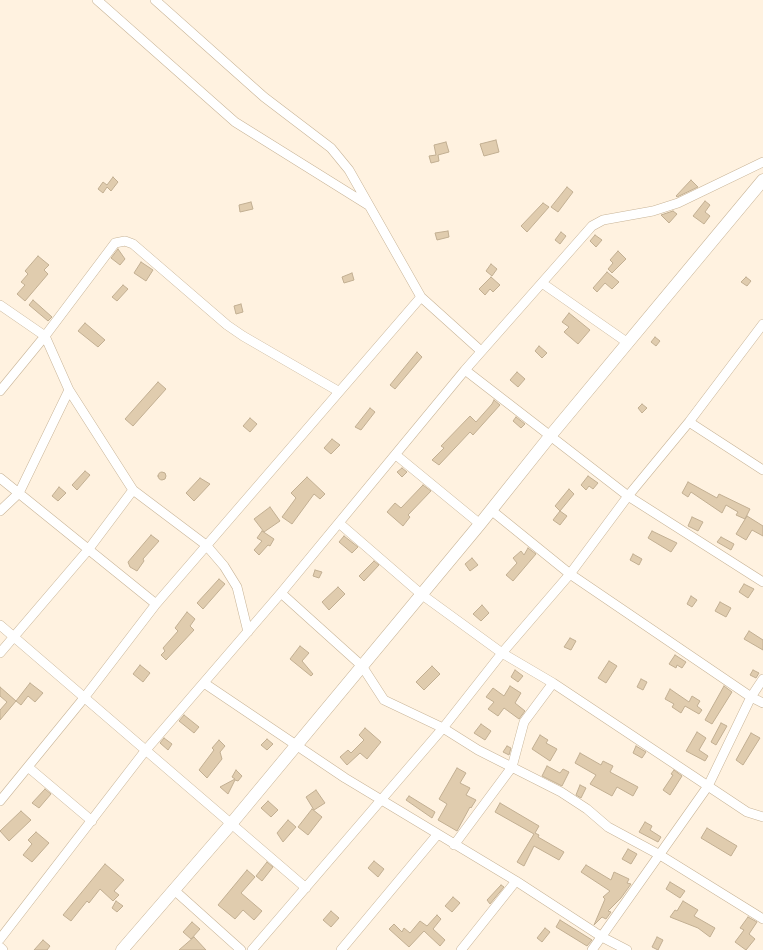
<!DOCTYPE html>
<html>
<head>
<meta charset="utf-8">
<style>
  body { margin:0 }
  canvas { display:block; background:#fff2e0 }
</style>
</head>
<body>
<canvas width="763" height="950"></canvas>
<script>
const g = document.querySelector('canvas').getContext('2d');
g.lineJoin = 'round';
function fill(path, color) { g.fillStyle = color; g.fill(path, 'evenodd'); }
const shape = rows => new Path2D(rows.map(r => 'M' + r).join(''));
function trace(path, color, width, dash) { g.strokeStyle = color; g.lineWidth = width; g.lineCap = dash ? 'butt' : 'round'; g.setLineDash(dash || []); g.stroke(path); }
const building = shape([
  [496,140,499,152,484,156,480,144,496,140],
  [446,142,449,152,438,155,439,161,431,163,429,156,436,155,434,145,446,142],
  [113,177,118,182,111,191,107,187,103,193,98,189,103,182,107,185,113,177],
  [691,180,698,187,677,197,676,196,691,180],
  [567,187,573,192,558,212,551,207,567,187],
  [705,201,710,205,705,212,710,216,704,224,693,216,705,201],
  [251,202,253,209,240,212,239,205,251,202],
  [543,203,549,207,527,232,521,226,543,203],
  [673,211,677,214,669,223,661,215,673,211],
  [448,231,449,237,437,240,435,233,448,231],
  [561,232,566,236,560,244,555,240,561,232],
  [595,235,602,240,596,247,590,241,595,235],
  [118,249,125,259,120,265,111,258,118,249],
  [618,251,626,259,612,273,608,269,613,263,610,260,618,251],
  [38,256,49,265,44,270,48,274,25,301,17,294,25,285,21,282,28,274,25,271,38,256],
  [141,262,153,270,146,281,134,273,141,262],
  [491,264,497,269,492,276,486,271,491,264],
  [607,272,619,282,612,289,605,283,597,292,593,288,607,272],
  [352,273,354,280,344,283,342,277,352,273],
  [491,277,500,285,493,292,490,289,485,295,479,289,491,277],
  [746,277,751,281,747,286,741,282,746,277],
  [123,285,128,289,117,301,112,297,123,285],
  [33,300,52,317,48,321,29,305,33,300],
  [241,304,243,312,236,314,234,306,241,304],
  [569,313,590,330,578,344,564,332,569,327,562,322,569,313],
  [85,323,105,340,98,347,78,331,85,323],
  [655,337,660,341,656,346,651,342,655,337],
  [539,346,547,353,542,358,535,351,539,346],
  [417,352,422,357,395,389,390,385,417,352],
  [517,372,525,379,518,387,510,380,517,372],
  [158,382,166,389,133,426,125,419,158,382],
  [494,400,500,405,473,435,470,432,439,465,432,460,444,448,441,446,470,416,476,422,492,404,494,400],
  [642,404,647,408,642,413,638,408,642,404],
  [370,408,375,412,361,430,355,427,370,408],
  [516,417,525,424,521,428,513,421,516,417],
  [250,418,257,424,250,432,243,426,250,418],
  [332,439,340,445,331,454,324,448,332,439],
  [402,468,407,472,402,477,397,472,402,468],
  [85,471,90,475,77,490,72,485,85,471],
  '158 476a4 4 0 1 1 8 0a4 4 0 1 1-8 0Z',
  [588,476,598,483,593,489,589,486,586,490,581,485,588,476],
  [307,477,325,494,320,499,314,494,292,524,282,517,296,498,291,493,307,477],
  [200,478,210,484,194,501,186,493,200,478],
  [688,482,717,498,719,494,750,509,745,519,736,515,738,512,726,505,722,513,691,492,688,497,682,493,688,482],
  [423,485,431,491,408,515,410,517,403,526,387,512,395,503,401,508,423,485],
  [59,487,66,493,58,501,52,496,59,487],
  [569,489,574,494,560,511,555,506,569,489],
  [270,507,280,521,264,532,254,519,270,507],
  [560,511,567,516,560,525,553,520,560,511],
  [747,516,763,526,763,536,752,530,746,540,736,534,747,516],
  [692,517,703,522,698,531,688,526,692,517],
  [262,531,274,539,270,546,268,545,259,555,254,550,262,541,257,538,262,531],
  [652,531,677,543,671,552,648,538,652,531],
  [151,535,159,541,143,559,144,561,137,571,130,567,128,562,151,535],
  [344,536,358,547,352,553,339,542,344,536],
  [721,537,734,544,731,550,717,542,721,537],
  [528,548,536,554,513,581,506,575,517,563,513,558,521,551,524,555,528,548],
  [633,554,642,559,639,565,630,560,633,554],
  [472,558,478,565,470,571,465,564,472,558],
  [374,561,379,565,364,581,359,576,374,561],
  [315,570,322,572,319,578,313,576,315,570],
  [219,579,225,584,203,609,197,603,219,579],
  [744,584,754,589,748,598,739,592,744,584],
  [338,587,345,594,329,610,322,602,338,587],
  [691,596,697,600,692,607,687,604,691,596],
  [720,602,731,608,726,617,715,611,720,602],
  [482,605,489,613,481,621,473,614,482,605],
  [187,612,195,619,190,626,194,630,166,660,161,655,165,651,163,648,178,631,175,628,187,612],
  [749,631,763,640,763,650,744,639,749,631],
  [570,638,576,641,571,650,564,647,570,638],
  [300,646,309,653,302,661,313,674,311,676,290,659,300,646],
  [675,655,686,662,682,668,677,665,676,668,669,664,675,655],
  [609,661,617,666,606,683,598,678,609,661],
  [140,665,150,673,143,682,133,674,140,665],
  [432,666,440,674,424,690,416,682,432,666],
  [515,670,523,676,518,682,511,677,515,670],
  [753,670,759,673,756,678,750,675,753,670],
  [641,679,647,682,643,690,637,687,641,679],
  [30,683,43,693,35,702,28,696,21,705,16,701,30,683],
  [510,686,521,693,515,703,525,711,519,719,504,708,498,716,488,709,494,702,486,697,493,688,504,696,510,686],
  [724,686,732,692,712,724,705,720,724,686],
  [0,687,16,701,0,720,0,710,7,702,0,696,0,687],
  [670,689,689,702,692,696,700,701,697,706,702,710,699,714,685,706,681,713,672,707,674,704,665,699,670,689],
  [184,715,199,727,194,733,179,721,184,715],
  [721,723,727,726,716,745,711,742,721,723],
  [481,724,491,731,485,740,474,733,481,724],
  [365,728,381,742,367,759,360,753,347,765,340,757,348,750,351,753,364,740,359,735,365,728],
  [697,732,706,738,699,750,708,756,705,761,686,751,697,732],
  [751,733,760,738,743,765,736,760,751,733],
  [540,735,548,740,546,743,557,749,550,761,532,749,540,735],
  [164,738,172,744,168,750,160,743,164,738],
  [267,739,273,744,267,750,261,745,267,739],
  [219,740,225,746,220,752,222,759,207,778,199,770,214,750,212,748,219,740],
  [507,746,511,748,509,755,503,752,507,746],
  [636,746,646,752,642,758,633,753,636,746],
  [580,753,601,765,603,761,613,766,610,772,638,787,633,796,617,787,612,796,590,784,596,775,575,763,580,753],
  [547,766,560,773,563,769,569,772,562,786,542,776,547,766],
  [457,768,466,773,460,783,470,788,466,795,476,800,471,808,470,807,457,831,438,820,447,804,439,799,457,768],
  [236,770,242,776,238,781,235,780,228,794,220,787,235,779,232,777,236,770],
  [674,770,682,776,670,795,663,790,673,775,671,774,674,770],
  [580,785,586,788,581,798,576,795,580,785],
  [45,789,51,794,39,808,32,803,45,789],
  [316,790,325,803,314,810,306,797,316,790],
  [409,796,435,812,432,818,406,800,409,796],
  [268,801,278,810,271,817,261,808,268,801],
  [500,803,539,826,535,833,539,835,538,837,564,852,559,860,534,846,524,866,517,862,534,834,495,812,500,803],
  [312,809,322,817,308,835,298,827,312,809],
  [21,811,31,820,9,841,0,831,21,811],
  [288,820,296,827,283,842,277,833,288,820],
  [645,822,652,826,650,830,661,837,658,842,639,832,645,822],
  [707,828,737,846,731,856,701,838,707,828],
  [36,832,49,843,32,862,23,855,32,844,28,840,36,832],
  [628,849,637,854,631,864,622,859,628,849],
  [374,861,384,869,378,877,368,868,374,861],
  [267,862,273,867,262,881,256,876,267,862],
  [105,864,124,880,114,891,119,895,113,901,100,889,89,903,87,901,71,921,63,915,105,864],
  [586,865,611,880,614,872,629,879,627,883,631,884,621,898,608,911,611,912,606,919,602,917,594,925,605,899,603,897,610,891,581,872,586,865],
  [247,870,255,877,241,893,262,911,254,920,243,910,235,919,218,905,247,870],
  [670,882,685,891,680,898,666,889,670,882],
  [501,885,504,887,490,904,487,900,501,885],
  [453,897,460,903,452,912,445,906,453,897],
  [116,901,123,906,117,912,112,908,116,901],
  [683,901,698,910,694,916,715,928,710,937,698,928,670,917,675,910,677,911,683,901],
  [331,911,339,918,331,927,323,920,331,911],
  [437,915,441,919,433,929,445,940,440,946,424,931,409,947,389,929,394,924,402,932,404,928,410,933,420,921,427,926,437,915],
  [748,917,757,922,749,934,755,939,746,950,735,942,744,930,740,928,748,917],
  [560,920,592,940,587,946,556,927,560,920],
  [192,922,200,929,191,939,183,932,192,922],
  [545,928,550,932,542,942,537,938,545,928],
  [194,937,206,950,179,950,194,937],
  [657,937,663,940,658,950,652,947,657,937],
  [43,940,50,946,47,950,34,950,43,940]
]);
const street = shape([
  [97,0,235,122,368,205],
  [155,0,264,97,331,148,349,170,421,297],
  [542,283,628,343],
  [0,305,45,336,69,390,133,490,206,545,224,566,237,587,248,632],
  [465,370,628,496,763,582],
  [0,391,45,336,115,243,125,241,133,244,227,325,243,336,338,391],
  [689,422,763,470],
  [396,455,480,524],
  [0,478,156,604],
  [491,510,570,574,751,697,763,703],
  [0,511,19,493,69,390],
  [339,523,421,594,502,653,553,683,747,812,763,817],
  [281,593,362,666,384,700,443,728,478,750,561,792,587,809,608,827,660,855,763,919],
  [0,625,306,888],
  [0,653,88,550,133,490],
  [204,683,345,778,516,881,602,937,627,950],
  [28,767,92,821],
  [0,801,84,698,156,604,421,297,481,351],
  [454,845,512,767,524,722,553,683],
  [173,889,241,950],
  [0,939,145,751,281,593,465,370,592,226,603,220,653,211,678,203,763,162],
  [0,947,3,950],
  [252,950,443,728,502,653,570,574,628,496,689,422,763,324],
  [341,950,437,835],
  [461,950,516,881],
  [592,950,708,786,751,697,763,679]
]);
const secondary = shape([
  [122,950,231,824,480,524,551,435,763,180]
]);
fill(building, '#e0ccae');
trace(building, '#c2af92', 1);
trace(street, '#c8b497', 10);
trace(secondary, '#c8b497', 13);
trace(street, '#fff', 9);
trace(secondary, '#fff', 12);
</script>
</body>
</html>
